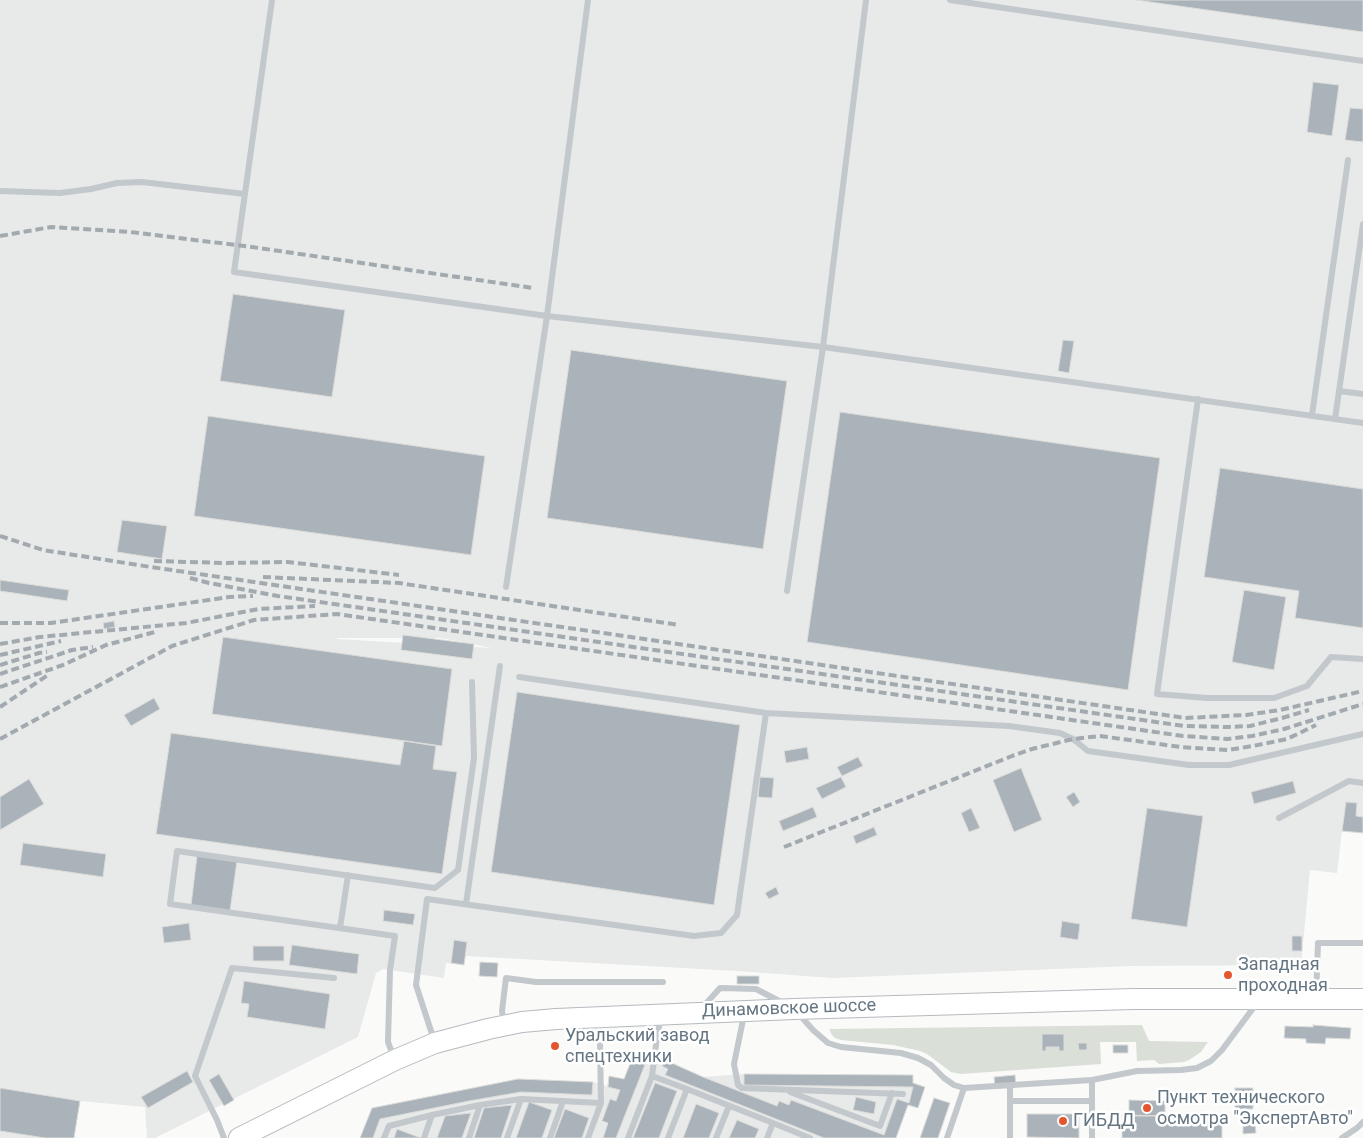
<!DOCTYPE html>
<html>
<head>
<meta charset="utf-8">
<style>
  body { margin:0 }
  canvas { display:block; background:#fafaf8 }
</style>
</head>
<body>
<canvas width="1363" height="1138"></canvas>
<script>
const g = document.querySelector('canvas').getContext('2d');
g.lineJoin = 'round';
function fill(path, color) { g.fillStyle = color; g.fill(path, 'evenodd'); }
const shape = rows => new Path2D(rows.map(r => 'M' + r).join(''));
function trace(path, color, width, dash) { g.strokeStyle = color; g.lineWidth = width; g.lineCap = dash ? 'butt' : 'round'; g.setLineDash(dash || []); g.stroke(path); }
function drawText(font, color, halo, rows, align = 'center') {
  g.font = font + ' Roboto,sans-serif'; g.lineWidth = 5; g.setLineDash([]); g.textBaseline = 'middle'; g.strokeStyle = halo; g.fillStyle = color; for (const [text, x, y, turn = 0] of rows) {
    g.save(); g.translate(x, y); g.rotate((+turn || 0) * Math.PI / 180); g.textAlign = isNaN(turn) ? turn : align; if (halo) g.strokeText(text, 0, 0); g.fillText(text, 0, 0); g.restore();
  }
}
const built = shape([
  [0,0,1363,0,1363,833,1342,831,1337,873,1310,870,1301,965,1131,966,832,978,737,971,466,956,464,965,446,963,444,978,383,969,376,973,358,1037,155,1138,147,1138,145,1107,80,1101,74,1138,0,1138],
  [337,638,441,638,492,648,337,639],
  [633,1056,665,1060,703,1077,744,1074,913,1075,913,1083,925,1087,918,1108,908,1105,896,1138,360,1138,372,1108,518,1079,593,1082,607,1086,609,1076,624,1079]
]);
const green = shape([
  [1142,1025,1149,1041,1208,1042,1201,1052,1189,1060,1184,1062,1159,1064,1154,1060,1137,1061,1136,1042,1100,1042,1101,1064,961,1074,951,1072,927,1054,920,1051,893,1045,841,1040,835,1038,832,1035,829,1029]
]);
const building = shape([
  [1136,0,1363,0,1363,32,1136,0],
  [1313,82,1339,85,1332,136,1307,132,1313,82],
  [1350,108,1363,109,1363,142,1345,140,1350,108],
  [233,294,345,310,332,397,220,381,233,294],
  [1063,340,1074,341,1069,373,1058,371,1063,340],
  [571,350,787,381,763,549,547,518,571,350],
  [840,412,1160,458,1128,690,807,642,840,412],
  [208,416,485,456,471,555,194,516,208,416],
  [1220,468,1363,489,1363,628,1295,618,1299,591,1204,577,1220,468],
  [122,520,167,526,162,559,117,552,122,520],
  [0,580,69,590,67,601,0,591,0,580],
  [1244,590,1286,597,1274,670,1232,662,1244,590],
  [114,621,115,627,104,629,103,623,114,621],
  [403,635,474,644,472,659,401,650,403,635],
  [223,637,452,669,442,746,212,714,223,637],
  [517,692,740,725,714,905,491,872,517,692],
  [154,698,160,709,131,726,124,715,154,698],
  [171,733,400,765,404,741,436,746,433,769,457,772,442,874,156,834,171,733],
  [807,747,809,759,786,763,784,751,807,747],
  [858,757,863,766,842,776,837,767,858,757],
  [1021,768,1042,820,1014,832,993,780,1021,768],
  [760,777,774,778,772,798,758,797,760,777],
  [841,777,846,787,822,799,816,788,841,777],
  [29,779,44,804,0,830,0,797,29,779],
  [1293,781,1296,793,1254,804,1251,792,1293,781],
  [1074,792,1080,802,1073,807,1066,797,1074,792],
  [1346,802,1357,803,1356,816,1363,817,1363,833,1342,831,1346,802],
  [813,807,817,817,783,831,779,821,813,807],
  [971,808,980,828,969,832,961,813,971,808],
  [1147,808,1203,816,1187,927,1131,919,1147,808],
  [874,827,877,835,856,844,853,836,874,827],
  [23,843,106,854,103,877,20,865,23,843],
  [197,856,237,861,230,911,191,905,197,856],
  [776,887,779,894,769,899,765,893,776,887],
  [384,910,415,914,413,925,383,921,384,910],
  [1062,921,1080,924,1078,940,1060,937,1062,921],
  [189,923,191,940,164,943,162,927,189,923],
  [1292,936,1302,936,1302,951,1292,951,1292,936],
  [454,940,467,942,464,965,451,963,454,940],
  [292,945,359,954,357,974,289,965,292,945],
  [253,946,284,946,284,961,253,961,253,946],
  [480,962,498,963,497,977,479,976,480,962],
  [737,976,759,976,759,984,737,984,737,976],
  [244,981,330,994,325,1029,247,1017,249,1004,241,1003,244,981],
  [1313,1025,1351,1028,1350,1039,1326,1038,1325,1044,1306,1043,1306,1039,1284,1038,1285,1026,1313,1027,1313,1025],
  [1042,1034,1064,1034,1064,1051,1059,1051,1059,1047,1046,1047,1046,1051,1042,1051,1042,1034],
  [1078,1043,1087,1043,1087,1050,1079,1050,1078,1043],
  [1113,1045,1128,1045,1128,1053,1113,1053,1113,1045],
  [633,1056,648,1057,616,1138,603,1138,608,1123,602,1121,610,1099,616,1101,620,1090,608,1087,609,1076,624,1079,633,1056],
  [665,1060,703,1077,777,1106,779,1101,789,1105,791,1100,884,1135,897,1099,909,1103,913,1087,744,1085,744,1074,913,1075,913,1083,925,1087,918,1108,908,1105,896,1138,824,1138,665,1075,668,1069,662,1066,665,1060],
  [187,1071,193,1082,148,1108,141,1097,187,1071],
  [219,1074,234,1100,224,1106,209,1080,219,1074],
  [1015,1075,1016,1087,995,1088,994,1077,1015,1075],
  [518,1079,593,1082,592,1095,521,1092,469,1101,380,1119,373,1138,360,1138,372,1108,518,1079],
  [655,1083,677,1091,659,1138,633,1138,655,1083],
  [0,1088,80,1101,74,1138,45,1138,0,1131,0,1088],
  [1235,1088,1253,1088,1253,1109,1235,1109,1235,1088],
  [856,1097,876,1102,874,1114,853,1110,856,1097],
  [934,1098,950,1103,938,1138,920,1138,934,1098],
  [1129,1100,1165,1101,1165,1116,1129,1116,1129,1100],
  [529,1102,552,1110,542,1138,516,1138,529,1102],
  [696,1104,719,1113,709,1138,683,1138,696,1104],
  [512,1105,501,1138,474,1138,484,1108,512,1105],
  [565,1109,589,1118,582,1138,554,1138,565,1109],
  [471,1113,462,1138,437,1138,445,1116,471,1113],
  [1027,1114,1079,1114,1079,1138,1027,1137,1027,1114],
  [1122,1115,1222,1117,1222,1138,1122,1138,1122,1115],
  [737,1120,759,1129,755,1138,729,1138,737,1120],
  [1255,1121,1256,1133,1243,1134,1243,1122,1255,1121],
  [397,1129,421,1138,394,1138,397,1129]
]);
const lane = shape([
  [272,0,234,272,547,316,823,347,1363,423],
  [950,0,1363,61],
  [0,191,60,193,91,189,117,183,142,182,245,194],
  [1339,391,1363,394],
  [1198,399,1157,694,1207,698,1274,698,1307,686,1331,657,1363,659],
  [1312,415,1348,160],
  [1335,419,1363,224],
  [506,587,547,316,588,0],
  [787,591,823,347,866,0],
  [519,677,766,713,1009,726,1060,733,1073,739,1088,751,1189,765,1229,765,1363,734],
  [1279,818,1349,781,1363,783],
  [466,904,500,666],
  [340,928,348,875],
  [1316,997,1318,943,1363,943],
  [702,1008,720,988,756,989,783,1003],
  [797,1012,813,1030,828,1043,841,1047,901,1053,918,1058,931,1065,944,1078,954,1085,964,1088,1092,1080,1137,1071,1181,1070,1197,1068,1211,1061,1222,1050,1257,1003],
  [744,1015,734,1064,738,1085,742,1088,903,1094],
  [504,1023,502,1011,506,978,536,982,663,982],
  [434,1040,416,985,427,899,694,936,721,933,737,915,766,713],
  [394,1058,388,1042,390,970,395,936,170,904,177,851,435,888,458,870,474,758,472,682],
  [652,1076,687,1089],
  [790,1092,880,1126,892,1093],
  [1010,1101,1092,1101],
  [773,1123,810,1138],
  [224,1138,217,1120,195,1076,232,968,334,978],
  [384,1138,389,1126,432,1115,480,1105,521,1099,601,1103],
  [424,1138,432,1115],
  [469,1138,480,1105],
  [507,1138,521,1099],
  [550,1138,563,1101],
  [588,1138,601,1103,600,1042,598,1020],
  [628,1138,652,1076,657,1037,661,1017],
  [668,1138,687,1089,773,1123,767,1138],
  [716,1138,729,1106],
  [947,1138,964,1088],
  [1010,1138,1010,1085],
  [1092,1138,1092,1080],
  [1342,1138,1357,1128,1363,1122]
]);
const primary = shape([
  [239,1138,395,1060,435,1043,488,1029,522,1022,556,1019,794,1009,1133,999,1363,999]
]);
const rail = shape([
  [0,236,51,227,130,232,252,247,533,288],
  [0,536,43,550,151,567,1185,718,1246,715,1280,710,1363,691],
  [154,561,224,563,288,562,399,575],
  [263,577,399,583,679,625],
  [190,578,209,583,278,596,1184,726,1228,727,1250,726,1282,718,1309,710],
  [0,623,51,623,229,597,253,596],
  [0,644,40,637,186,623,259,609,315,606],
  [0,655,61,641],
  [0,665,39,653,47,652],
  [0,674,72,650,93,647],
  [0,687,63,665,106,645,155,632],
  [0,707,48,675],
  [0,739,172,646,254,620,337,614,1183,736,1228,739,1252,736,1284,729,1363,704],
  [784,847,1012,756,1032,749,1073,739,1100,736,1181,747,1228,750,1253,746,1287,739,1316,725]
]);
const markers = [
  [1228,975,5,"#e4572e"],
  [555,1046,5,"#e4572e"],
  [1147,1108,5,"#e4572e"],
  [1063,1121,5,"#e4572e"]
];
const poiNames = [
  ["Западная",1238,965],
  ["проходная",1238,986],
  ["Уральский завод",565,1036],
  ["спецтехники",565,1057],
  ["Пункт технического",1157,1098],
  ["осмотра \"ЭкспертАвто\"",1157,1119],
  ["ГИБДД",1073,1121]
];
const streetNames = [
  ["Динамовское шоссе",789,1009,-2]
];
fill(built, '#e8e9e9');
fill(green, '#dadfd7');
fill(building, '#aab3b9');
trace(building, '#dcdcda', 1);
trace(primary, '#b5babe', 22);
trace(lane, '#c3c8cc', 6);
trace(primary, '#fff', 20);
trace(rail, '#a2aab0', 4, [8, 4]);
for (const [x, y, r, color] of markers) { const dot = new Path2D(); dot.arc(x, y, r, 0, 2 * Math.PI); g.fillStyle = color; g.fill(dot); trace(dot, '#fff', 2); }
drawText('18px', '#657683', '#fff', poiNames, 'left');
drawText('18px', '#657683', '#fff', streetNames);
</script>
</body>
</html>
